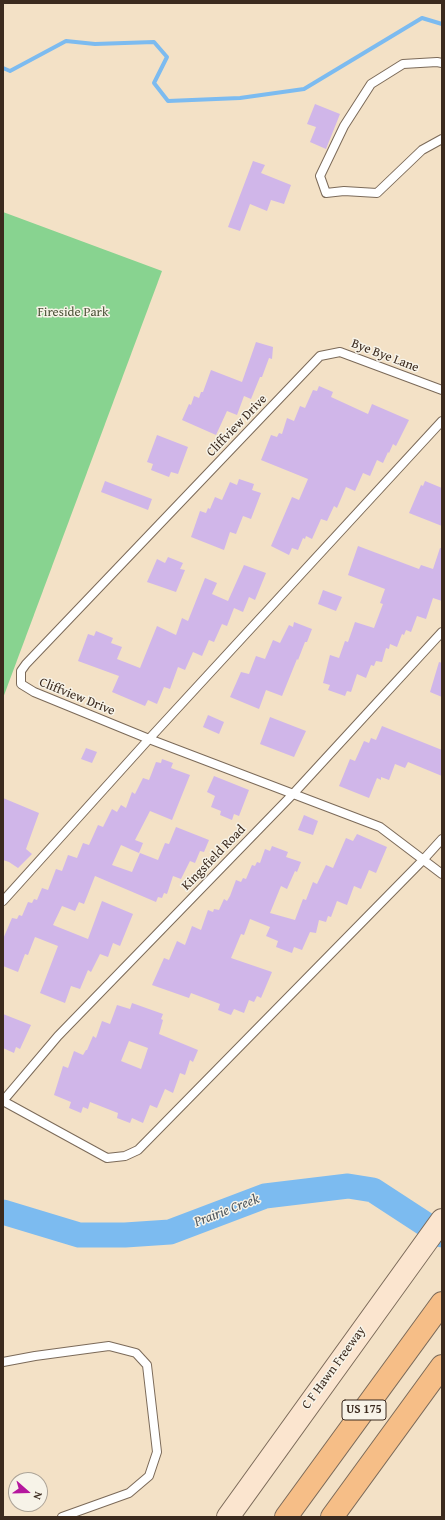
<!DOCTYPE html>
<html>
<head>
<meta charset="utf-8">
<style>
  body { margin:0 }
  #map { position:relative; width:445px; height:1520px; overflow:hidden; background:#f3e1c6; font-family:"Gentium Book Plus",serif }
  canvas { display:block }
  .frame { position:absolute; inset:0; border:4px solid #3b2a1e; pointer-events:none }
  .north { position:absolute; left:8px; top:1472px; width:40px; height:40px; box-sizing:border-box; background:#f7f3e8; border:1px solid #aca397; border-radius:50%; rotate:110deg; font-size:11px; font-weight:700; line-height:16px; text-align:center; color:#3b2a1e }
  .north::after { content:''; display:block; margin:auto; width:14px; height:18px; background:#b5179e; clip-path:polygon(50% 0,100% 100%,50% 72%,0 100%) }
</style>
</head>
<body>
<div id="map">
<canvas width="445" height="1520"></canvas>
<div class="frame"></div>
<div class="north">N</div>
</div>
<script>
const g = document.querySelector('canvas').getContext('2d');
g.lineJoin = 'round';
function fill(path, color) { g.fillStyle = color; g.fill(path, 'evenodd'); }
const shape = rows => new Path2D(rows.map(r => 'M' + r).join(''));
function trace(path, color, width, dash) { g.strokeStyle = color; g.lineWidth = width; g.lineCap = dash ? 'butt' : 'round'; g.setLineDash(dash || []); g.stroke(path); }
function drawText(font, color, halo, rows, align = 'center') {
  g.font = font + ' "Gentium Book Plus",serif'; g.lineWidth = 3; g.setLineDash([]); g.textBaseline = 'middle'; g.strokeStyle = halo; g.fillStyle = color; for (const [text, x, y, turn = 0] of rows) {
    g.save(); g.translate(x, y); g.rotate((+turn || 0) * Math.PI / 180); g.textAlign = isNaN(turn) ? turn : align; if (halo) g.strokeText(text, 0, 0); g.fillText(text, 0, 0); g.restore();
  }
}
const green = shape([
  [3,212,162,271,3,698]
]);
const stream = shape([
  [3,68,10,71,66,41,95,44,154,42,167,57,154,83,168,101,240,98,304,89,422,18,442,24]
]);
const river = shape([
  [3,1212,79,1235,125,1235,170,1232,265,1196,348,1186,373,1190,442,1235]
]);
const building = shape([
  [315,104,340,114,326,149,310,142,316,127,307,124],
  [253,161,265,165,261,173,291,185,284,204,271,200,267,211,250,204,240,231,228,227],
  [256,342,273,347,272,359,269,358,262,377,260,377,251,399,244,396,237,415,227,411,216,435,182,420,189,404,191,405,194,396,199,398,201,392,203,392,211,370,242,382],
  [319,386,333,392,331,397,368,414,372,404,409,420,396,446,393,444,389,453,388,452,383,463,377,460,370,476,363,473,355,491,346,487,337,508,334,506,327,521,321,519,312,539,306,536,305,539,303,538,298,550,292,548,289,555,271,546,292,497,299,500,308,479,261,460,271,435,277,437,279,433,282,434,287,418,294,421,300,406,305,408,313,390,317,391],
  [157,435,188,447,178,474,171,472,169,477,151,470,153,464,147,462],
  [239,479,254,484,252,490,261,493,251,519,243,516,236,534,230,532,224,550,191,537,200,511,206,513,208,508,210,509,215,497,222,500,230,482,237,485],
  [105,481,152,499,148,510,101,492],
  [425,481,442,488,442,526,409,513,421,485,423,486],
  [358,546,419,569,421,565,433,569,440,548,442,548,442,601,433,598,426,619,417,616,411,632,406,630,404,635,402,634,397,647,390,644,389,649,386,648,382,662,376,661,374,666,371,665,366,678,357,674,351,692,347,691,345,696,328,690,330,685,323,683,330,655,339,658,345,641,348,642,355,622,374,628,383,604,380,603,385,589,348,575],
  [168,557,183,563,180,569,185,570,176,592,147,582,157,559,165,563],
  [244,565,266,573,255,600,249,597,243,612,234,608,227,626,222,624,214,642,209,640,202,656,193,652,185,670,178,667,170,689,164,687,157,704,148,700,145,706,112,692,119,676,78,661,88,634,94,636,96,631,113,638,111,643,122,647,117,659,140,668,157,626,176,635,182,618,188,621,205,578,217,583,212,594,228,601],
  [323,590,342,597,336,611,318,604],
  [294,622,312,629,307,642,305,642,298,660,297,659,282,696,266,690,259,709,230,697,241,672,249,674,256,656,265,659,273,640,280,643,289,625,293,627],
  [439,662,442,663,442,697,430,692],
  [208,715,224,722,219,734,203,727],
  [270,717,306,731,294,757,260,744],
  [382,726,442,750,442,776,408,762,405,768,395,764,389,780,381,777,381,780,377,778,369,798,339,786,350,759,355,761,364,741,369,743,371,738,376,740],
  [86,748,97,752,92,763,81,759],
  [162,759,173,763,171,768,190,775,172,820,150,811,135,840,143,843,139,853,121,845,112,865,132,872,140,853,158,860,165,843,169,844,176,827,209,840,204,852,200,851,195,863,190,861,181,879,173,876,167,894,164,893,162,898,158,897,156,902,95,876,84,904,79,902,75,911,62,906,53,925,88,939,102,901,133,914,120,946,113,943,108,957,100,954,91,972,88,970,80,989,71,986,65,1003,40,993,58,946,35,937,28,955,25,954,18,972,3,966,3,939,12,918,17,919,19,915,22,916,28,902,32,903,34,899,37,900,42,888,48,890,56,869,62,871,68,855,77,858,83,843,89,845,98,825,103,827,112,809,117,812,121,805,126,808,132,792,135,794,143,778,149,780,156,762,161,763],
  [214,776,249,790,239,816,234,814,232,820,220,815,221,811,211,807,215,796,207,792],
  [3,798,39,813,26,849,32,854,18,868,9,862,3,860],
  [304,815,318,821,313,835,298,830],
  [357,834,387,847,376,873,369,870,361,889,354,886,347,905,337,901,331,917,328,916,326,922,319,920,316,933,310,932,302,950,294,947,292,953,276,947,278,941,266,936,270,927,250,919,244,935,241,934,231,958,272,972,261,998,257,996,254,1002,249,1000,244,1013,234,1009,231,1015,218,1010,220,1004,191,993,189,998,152,985,164,958,169,960,177,941,185,945,192,926,201,930,208,910,213,912,214,909,219,910,224,899,227,901,230,896,236,880,241,882,243,878,246,879,252,865,255,866,257,862,260,863,265,849,270,851,272,846,288,852,286,857,301,862,297,872,295,871,287,889,281,886,270,913,295,920,303,899,306,900,313,882,317,884,326,865,333,868,346,838,353,841],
  [132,1003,163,1014,161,1019,163,1020,159,1034,198,1050,193,1062,190,1060,185,1075,180,1073,173,1093,165,1089,157,1108,150,1105,143,1123,132,1118,130,1123,117,1118,118,1113,90,1102,88,1109,83,1107,81,1113,69,1108,71,1102,54,1095,63,1066,68,1068,74,1051,83,1055,86,1050,87,1050,93,1036,96,1038,102,1021,110,1024,117,1005,130,1009],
  [129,1041,148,1048,141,1069,121,1061],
  [3,1014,31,1025,20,1049,16,1047,14,1053,3,1048]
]);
const service = shape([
  [442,63,437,62,403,64,371,84,344,126,320,176,326,193,344,191,377,193,422,150,442,139],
  [442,390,340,352,320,356,26,664,21,671,21,684,34,692,149,739,380,827,442,874],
  [3,901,149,739,442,421],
  [3,1101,58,1036,293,794,442,632],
  [3,1101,107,1158,125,1156,138,1150,423,860,442,839],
  [3,1362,35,1356,109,1346,136,1353,147,1365,157,1452,149,1476,129,1493,62,1517]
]);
const secondary = shape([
  [228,1517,442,1220]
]);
const motorway = shape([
  [286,1517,442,1303],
  [332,1517,442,1366]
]);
const shields = [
  [364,1410,44]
];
const shieldNames = [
  ["US 175",364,1410]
];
const parkNames = [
  ["Fireside Park",73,313]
];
const streetNames = [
  ["Bye Bye Lane",385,356,21],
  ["Cliffview Drive",237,426,-46],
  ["Cliffview Drive",77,697,22],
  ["Kingsfield Road",214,858,-46],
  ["C F Hawn Freeway",334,1368,-54]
];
const waterNames = [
  ["Prairie Creek",227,1211,-21]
];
fill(green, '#88d390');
trace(stream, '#7cbbf0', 4);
trace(river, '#7cbbf0', 25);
fill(building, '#d0b6e9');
trace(service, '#7b6a59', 10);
trace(secondary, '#7b6a59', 24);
trace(motorway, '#7b6a59', 24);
trace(service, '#fff', 8);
trace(secondary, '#fbe5cf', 22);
trace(motorway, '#f6be87', 22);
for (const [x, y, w] of shields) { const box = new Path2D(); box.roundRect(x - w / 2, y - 10, w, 20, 3); g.fillStyle = '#f7f3e8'; g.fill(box); trace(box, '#3b2a1e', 1); }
drawText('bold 12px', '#3b2a1e', null, shieldNames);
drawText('13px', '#4e543a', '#f7f3e8', parkNames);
drawText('13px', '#3b2a1e', '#f7f3e8', streetNames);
drawText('italic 14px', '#4e565d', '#f7f3e8', waterNames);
</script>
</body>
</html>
